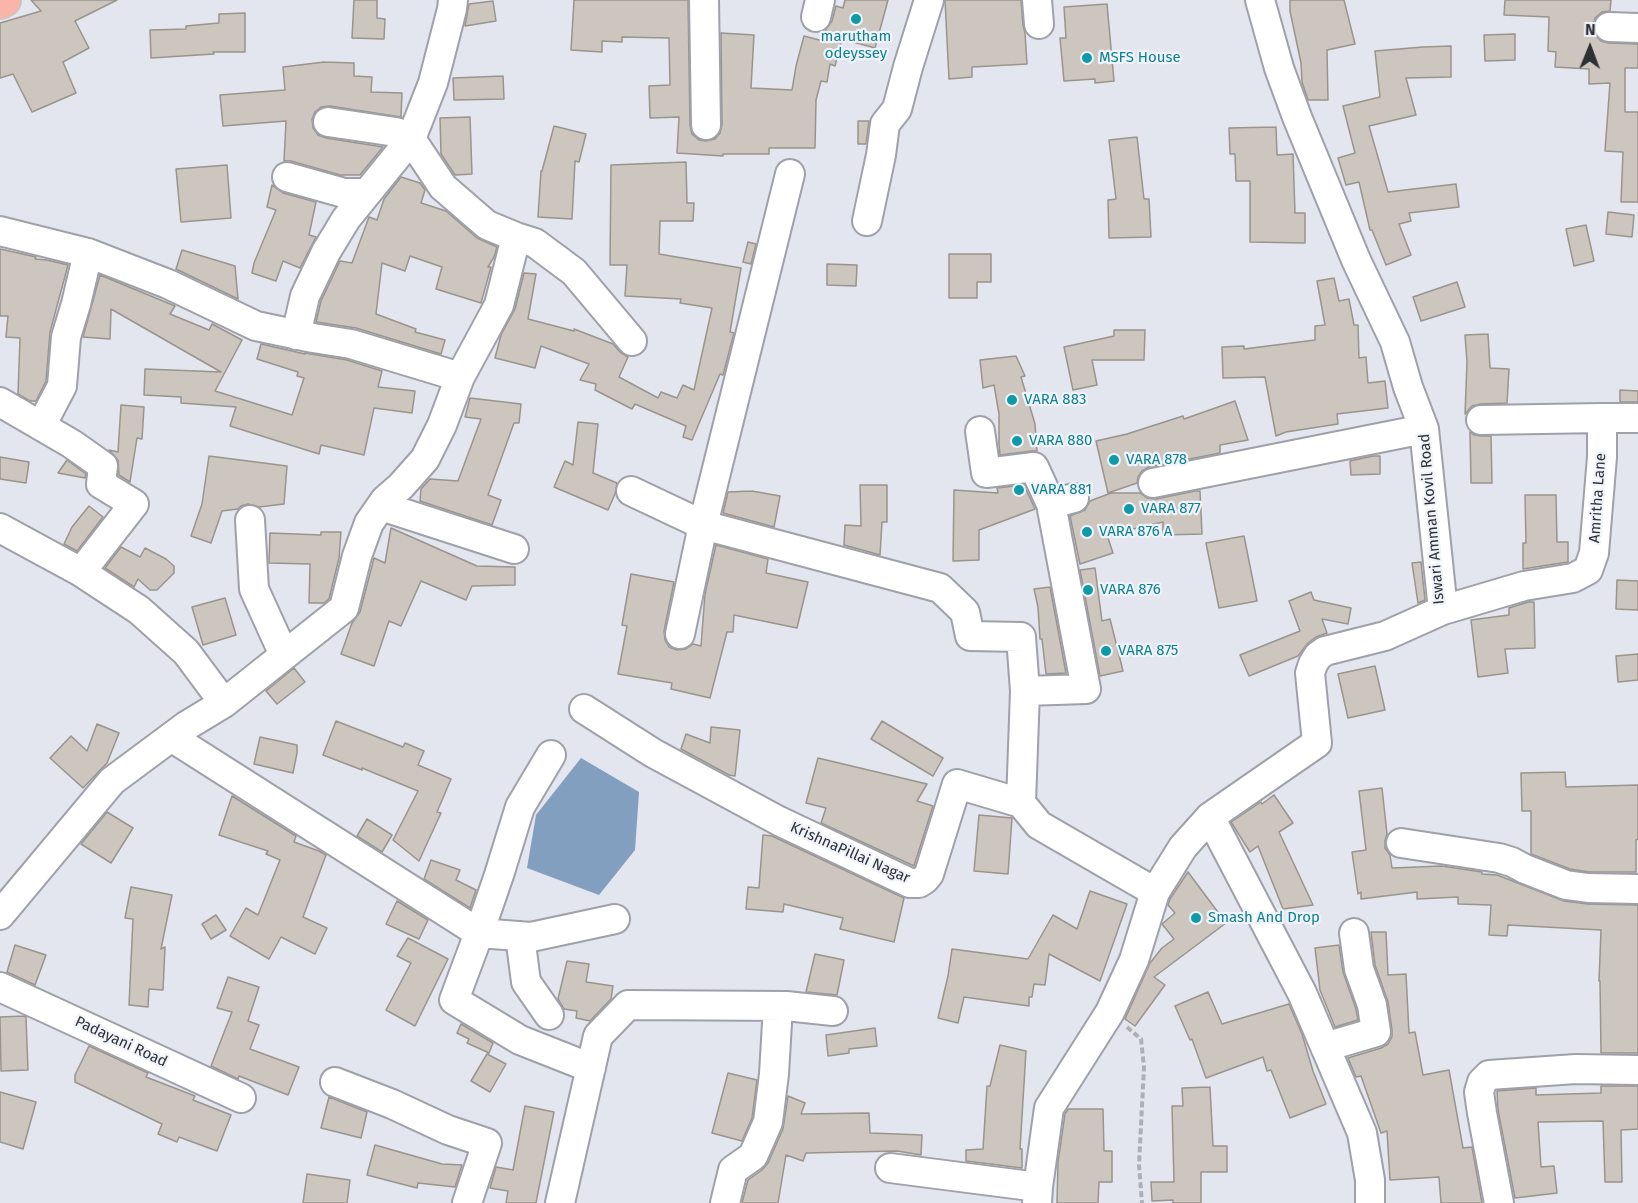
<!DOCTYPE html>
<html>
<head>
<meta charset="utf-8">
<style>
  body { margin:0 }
  #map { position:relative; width:1638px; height:1203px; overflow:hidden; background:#e3e5ef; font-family:"Fira Sans",sans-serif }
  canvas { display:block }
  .north { position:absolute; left:1560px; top:18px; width:60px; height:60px; -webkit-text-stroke:4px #f0f2fc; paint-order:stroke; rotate:1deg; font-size:16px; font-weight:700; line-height:24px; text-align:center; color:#2f3033 }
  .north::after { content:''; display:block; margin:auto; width:21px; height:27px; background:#2f3033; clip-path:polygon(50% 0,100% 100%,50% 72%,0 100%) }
</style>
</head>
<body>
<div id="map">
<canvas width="1638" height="1203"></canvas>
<div class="north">N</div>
</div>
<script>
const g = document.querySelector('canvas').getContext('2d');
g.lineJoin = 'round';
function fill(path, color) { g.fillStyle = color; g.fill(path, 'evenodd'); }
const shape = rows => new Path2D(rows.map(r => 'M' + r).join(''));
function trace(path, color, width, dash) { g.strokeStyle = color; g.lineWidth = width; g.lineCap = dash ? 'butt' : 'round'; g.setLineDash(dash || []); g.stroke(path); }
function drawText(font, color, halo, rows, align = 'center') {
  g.font = font + ' "Fira Sans",sans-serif'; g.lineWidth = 4.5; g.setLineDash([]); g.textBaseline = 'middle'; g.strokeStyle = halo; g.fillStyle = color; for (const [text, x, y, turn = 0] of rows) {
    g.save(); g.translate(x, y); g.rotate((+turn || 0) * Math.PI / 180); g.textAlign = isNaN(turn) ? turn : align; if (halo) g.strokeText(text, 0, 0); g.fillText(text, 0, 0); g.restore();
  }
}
const water = shape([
  [581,758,639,792,635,850,599,895,527,868,536,815]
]);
const building = shape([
  [31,0,117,0,75,21,89,48,63,62,76,93,32,112,13,74,0,78,0,23,41,11,31,0],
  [354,0,377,0,377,18,385,19,384,39,352,38,354,0],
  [574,0,688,0,690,125,692,134,699,140,706,141,715,139,720,133,722,125,721,33,754,35,751,88,792,90,796,66,804,36,823,41,826,29,832,21,836,6,843,8,845,0,888,0,875,48,842,39,835,66,830,64,827,82,821,81,816,100,815,148,769,148,769,154,723,154,723,156,677,153,679,117,650,118,649,86,670,85,669,38,622,37,622,42,602,41,602,52,571,50,574,0],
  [945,0,1021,0,1023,25,1025,33,1027,64,972,67,972,77,949,79,945,0],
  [1290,0,1344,0,1355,44,1327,50,1328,100,1308,100,1302,82,1301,63,1290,11,1290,0],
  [1505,0,1611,0,1610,11,1602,12,1595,18,1593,27,1595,35,1601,41,1608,43,1638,44,1638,68,1625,68,1625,112,1638,112,1638,202,1621,202,1623,152,1605,151,1610,83,1589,84,1589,69,1555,67,1556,52,1548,51,1549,17,1504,15,1505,0],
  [493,1,496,21,465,26,469,4,493,1],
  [1107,4,1114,81,1095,83,1095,79,1064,81,1060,38,1066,38,1064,7,1107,4],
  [245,13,245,52,213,52,214,54,151,58,150,30,186,29,186,26,219,23,219,14,245,13],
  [1515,34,1515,60,1485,61,1484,35,1515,34],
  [1451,46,1451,77,1406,78,1416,115,1369,126,1388,192,1456,184,1459,207,1409,213,1411,221,1399,224,1411,255,1386,265,1372,230,1370,230,1359,182,1346,185,1338,158,1355,153,1343,106,1380,97,1375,51,1423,47,1451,46],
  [324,62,354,63,354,76,372,77,371,92,402,93,401,117,330,106,321,107,315,112,312,119,313,128,318,135,326,138,383,147,360,175,340,175,291,161,284,161,286,121,223,126,220,95,285,90,283,67,324,62],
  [503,76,504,99,454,100,453,78,503,76],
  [470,117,472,174,455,175,441,154,440,118,470,117],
  [858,121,869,121,866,144,858,144,858,121],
  [554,126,586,134,579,162,575,161,572,219,538,217,541,171,542,171,554,126],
  [1276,127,1277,155,1293,154,1295,213,1305,213,1305,243,1250,242,1250,181,1236,181,1235,154,1230,154,1229,128,1276,127],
  [1137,137,1144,199,1149,199,1151,237,1109,238,1108,200,1116,199,1109,140,1137,137],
  [686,162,687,203,694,203,693,221,660,221,659,254,741,268,730,332,734,333,723,375,720,374,692,440,683,437,686,426,635,404,632,409,595,390,596,384,580,380,589,364,541,346,535,368,495,358,501,335,515,309,524,273,536,274,528,319,574,331,574,329,613,344,620,352,628,357,619,377,658,398,661,392,677,398,683,385,694,390,712,308,680,303,681,299,625,296,627,265,610,265,611,165,686,162],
  [227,165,231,218,181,222,176,169,227,165],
  [401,177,420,183,425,190,421,203,446,211,477,238,497,247,494,257,488,267,491,267,481,303,436,289,442,267,410,256,405,271,382,263,376,314,416,329,415,332,445,340,441,354,356,328,316,322,321,301,340,261,352,263,369,217,377,220,384,199,401,177],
  [272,185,283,193,316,202,309,235,316,237,300,268,283,261,276,281,252,273,254,263,276,210,267,207,272,185],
  [1608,212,1634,215,1632,237,1606,234,1608,212],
  [1586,225,1594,261,1574,266,1566,229,1586,225],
  [748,242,756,244,751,264,743,262,748,242],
  [0,249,36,257,35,259,47,260,68,265,50,332,46,381,36,401,30,401,18,394,20,338,6,337,8,316,0,316,0,249],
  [182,250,235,266,238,299,176,269,182,250],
  [949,254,991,254,991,282,977,282,977,298,949,298,949,254],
  [827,264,857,265,856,286,827,285,827,264],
  [100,275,175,306,170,314,209,330,212,324,242,340,215,391,292,415,304,378,297,376,298,372,257,359,261,344,305,354,305,353,347,360,382,371,378,387,415,391,412,413,374,408,364,455,321,445,319,454,230,426,236,407,181,403,181,397,144,395,145,369,221,372,111,309,110,339,83,337,100,275],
  [1334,278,1339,301,1349,299,1354,325,1358,325,1359,358,1366,357,1368,383,1385,381,1388,408,1337,414,1338,424,1286,432,1276,436,1265,377,1223,378,1222,347,1244,346,1244,349,1315,340,1315,326,1325,325,1317,281,1334,278],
  [1457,282,1465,307,1421,321,1413,297,1457,282],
  [1114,330,1145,330,1144,360,1092,360,1097,385,1073,390,1064,347,1114,336,1114,330],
  [1488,334,1490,368,1509,369,1507,403,1480,404,1472,406,1465,414,1467,362,1465,335,1488,334],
  [1016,356,1025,376,1021,377,1035,424,1037,451,1032,451,1000,455,999,444,999,414,994,385,983,388,980,360,1016,356],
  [1620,390,1638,391,1638,402,1620,402,1620,390],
  [470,398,521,404,519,423,514,423,488,495,501,500,492,525,420,501,421,489,430,479,458,481,481,419,465,417,470,398],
  [1235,401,1248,440,1220,445,1220,453,1149,467,1142,471,1138,477,1137,483,1108,493,1096,441,1127,434,1183,416,1184,419,1235,401],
  [121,405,144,407,142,439,137,438,130,482,119,475,118,460,109,450,118,452,121,405],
  [578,422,598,424,593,473,617,483,615,494,608,510,554,487,565,461,573,465,578,422],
  [1470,432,1474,435,1481,436,1491,436,1492,483,1471,483,1470,432],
  [209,456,287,466,284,504,259,507,248,504,241,506,238,509,222,511,211,543,191,536,202,504,209,456],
  [1373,456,1380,456,1380,474,1351,475,1350,461,1373,456],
  [0,457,29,462,26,483,0,479,0,457],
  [67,460,86,474,85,478,58,473,67,460],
  [860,485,887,485,887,522,882,522,880,555,844,545,845,525,861,526,860,485],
  [1024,485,1035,509,979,530,979,560,953,561,954,490,998,493,997,488,1024,485],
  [752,491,780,496,774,527,723,513,728,492,752,491],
  [1195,491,1200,491,1202,534,1163,535,1163,522,1107,535,1113,553,1080,564,1070,516,1085,510,1090,501,1111,493,1140,493,1147,498,1156,499,1195,491],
  [1525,495,1556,495,1557,542,1568,542,1568,562,1523,569,1523,543,1526,543,1525,495],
  [89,506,103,517,77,551,64,544,72,527,89,506],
  [391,528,477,566,515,567,515,585,472,586,466,600,421,581,401,626,389,621,374,666,341,654,352,623,360,612,374,558,385,563,391,528],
  [321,532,341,532,339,558,329,599,324,603,309,603,310,564,269,563,270,533,321,535,321,532],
  [1244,536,1257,601,1219,608,1206,543,1244,536],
  [716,545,768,559,766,573,808,582,797,628,734,615,733,632,727,632,710,698,671,689,672,683,618,674,627,626,622,625,631,574,674,582,664,631,665,640,669,647,677,650,686,649,693,644,701,646,705,594,716,545],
  [121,547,140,557,145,548,166,559,174,566,174,573,157,590,150,590,138,579,134,587,105,568,121,547],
  [1421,562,1425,600,1418,603,1412,563,1421,562],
  [1095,568,1102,621,1110,619,1123,671,1100,676,1080,570,1095,568],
  [1617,580,1638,581,1638,610,1616,609,1617,580],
  [1050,587,1066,673,1046,674,1042,639,1040,639,1038,607,1034,589,1050,587],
  [1311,592,1314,600,1351,608,1348,624,1322,619,1327,633,1316,637,1308,643,1298,656,1249,676,1240,655,1300,631,1289,601,1311,592],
  [225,598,236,635,203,645,192,607,225,598],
  [1528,602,1534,602,1535,648,1505,649,1508,673,1478,677,1471,620,1509,615,1509,608,1528,602],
  [1638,654,1638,680,1618,682,1616,656,1638,654],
  [1375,666,1385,710,1348,718,1338,674,1375,666],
  [294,668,305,682,277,704,266,691,294,668],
  [336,721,403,747,405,743,424,751,418,765,451,779,437,812,441,813,419,861,393,840,418,791,362,768,362,770,323,755,336,721],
  [882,721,943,758,933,776,871,739,882,721],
  [97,724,119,733,107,763,83,788,50,758,71,736,87,751,97,724],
  [711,727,740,730,735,776,729,775,681,749,686,734,710,743,711,727],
  [260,737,297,745,297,753,293,773,254,764,260,737],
  [818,758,927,784,917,801,933,806,914,866,821,823,826,808,806,803,818,758],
  [1565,772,1566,787,1638,785,1638,839,1636,840,1636,872,1589,872,1570,869,1531,854,1531,811,1522,811,1521,773,1565,772],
  [1382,788,1387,834,1385,841,1385,848,1390,855,1392,868,1442,866,1482,872,1482,874,1497,875,1564,901,1588,904,1638,905,1638,1053,1601,1053,1600,981,1599,981,1601,930,1508,925,1507,936,1489,935,1491,905,1458,904,1458,897,1417,899,1417,892,1361,899,1361,892,1358,894,1352,852,1366,850,1359,791,1382,788],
  [1274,795,1293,823,1279,832,1313,905,1283,909,1258,846,1250,852,1231,822,1261,802,1262,804,1274,795],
  [232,796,296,836,294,842,319,851,326,855,303,917,327,928,315,954,281,937,269,959,230,936,246,908,258,915,280,860,266,854,268,851,219,835,232,796],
  [107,812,133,828,111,863,81,844,107,812],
  [979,815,1012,818,1008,874,974,871,979,815],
  [367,819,392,835,382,852,357,836,367,819],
  [763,835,772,836,904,898,894,942,840,929,843,918,784,904,783,912,746,909,748,887,759,888,763,835],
  [431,860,460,870,456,880,476,890,470,908,424,879,431,860],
  [1188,872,1226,923,1154,977,1165,985,1135,1026,1125,1019,1150,963,1162,948,1174,939,1162,924,1175,913,1168,905,1170,899,1188,872],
  [131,887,172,895,161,949,165,947,163,990,149,989,148,1007,129,1005,133,919,125,918,131,887],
  [1090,891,1127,904,1100,981,1049,954,1045,985,1034,984,1032,997,1029,997,1029,1006,964,997,958,1023,938,1018,948,976,952,949,1028,959,1053,915,1077,929,1090,891],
  [397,901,428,920,419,939,386,924,397,901],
  [216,915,226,930,211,939,202,924,216,915],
  [1371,932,1386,932,1388,975,1406,974,1409,1033,1415,1032,1423,1075,1449,1070,1463,1148,1472,1147,1482,1203,1441,1203,1439,1177,1390,1180,1387,1131,1381,1133,1361,1076,1356,1077,1348,1058,1381,1048,1388,1044,1392,1037,1392,1030,1388,1002,1375,965,1371,932],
  [408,938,448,959,415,1026,386,1010,411,963,397,956,408,938],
  [15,945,46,955,35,985,7,972,15,945],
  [1339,945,1343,972,1356,1009,1358,1020,1335,1027,1320,990,1315,948,1339,945],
  [815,954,844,960,837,995,806,992,815,954],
  [567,961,589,964,586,982,613,986,611,999,590,1021,576,1018,577,1011,564,1009,558,999,567,961],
  [228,977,259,987,248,1021,259,1025,250,1049,299,1067,288,1095,239,1076,238,1079,211,1066,232,1012,217,1008,228,977],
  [1208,992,1222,1024,1289,1004,1302,1034,1313,1071,1326,1104,1290,1118,1271,1070,1267,1071,1263,1057,1206,1078,1192,1039,1190,1040,1175,1006,1208,992],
  [24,1016,26,1017,28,1070,1,1071,0,1017,24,1016],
  [461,1024,493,1043,489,1053,467,1043,469,1039,457,1033,461,1024],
  [875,1028,877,1046,849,1049,849,1053,828,1056,826,1035,875,1028],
  [1000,1045,1026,1051,1020,1149,1022,1149,1022,1168,966,1161,966,1150,983,1149,987,1086,990,1086,1000,1045],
  [89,1046,148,1073,146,1077,195,1096,193,1100,231,1115,217,1151,179,1137,177,1142,158,1134,162,1124,75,1082,75,1075,89,1046],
  [487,1054,506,1064,490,1092,471,1081,487,1054],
  [728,1073,757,1080,752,1118,742,1141,712,1133,728,1073],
  [1601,1086,1638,1086,1638,1129,1621,1130,1622,1182,1605,1182,1603,1121,1538,1122,1541,1167,1554,1166,1557,1193,1515,1198,1498,1110,1497,1091,1536,1088,1536,1095,1601,1093,1601,1086],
  [1210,1087,1213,1146,1227,1146,1227,1172,1201,1172,1201,1203,1173,1203,1173,1200,1152,1201,1151,1182,1174,1182,1172,1106,1183,1106,1182,1088,1210,1087],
  [0,1092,36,1102,23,1149,0,1142,0,1092],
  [788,1096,805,1103,801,1114,869,1113,870,1133,922,1135,921,1155,897,1151,806,1153,803,1161,786,1155,778,1203,742,1203,748,1180,762,1170,768,1163,783,1129,788,1096],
  [329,1097,367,1112,361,1138,321,1128,329,1097],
  [525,1106,554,1112,536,1203,506,1203,508,1191,490,1188,496,1167,513,1170,525,1106],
  [1068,1109,1103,1109,1104,1151,1112,1151,1112,1182,1099,1182,1098,1203,1057,1203,1058,1162,1065,1114,1068,1109],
  [375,1145,442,1164,462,1165,455,1187,418,1183,417,1188,367,1175,375,1145],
  [307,1174,350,1180,347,1203,303,1203,307,1174]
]);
const path = shape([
  [1127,1027,1141,1039,1144,1067,1139,1165,1142,1203]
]);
const minor = shape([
  [704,0,706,125],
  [1037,0,1039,24],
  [816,17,820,0],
  [1609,27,1638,28],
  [287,177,344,193,367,193],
  [867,221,881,155,885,124,897,109,908,67,929,0],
  [0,231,88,253,168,284,256,326,313,338,351,344,460,377],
  [516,237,535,243,574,272,632,341],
  [296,335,305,296,326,252,346,219,411,139,396,132,328,122],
  [0,402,72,444,103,466,101,484,134,504,81,572],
  [1481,420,1602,418],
  [41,426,62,386,66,337,76,304,88,253],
  [980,431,986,473,1034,467,1051,504],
  [1153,483,1424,429],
  [631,491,703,525,940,588,965,612,970,636,1021,637,1025,691,1021,803],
  [381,506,514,549],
  [250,520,254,589,284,655],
  [0,528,81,572,139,610,186,652,224,703],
  [1443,610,1524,586,1573,578,1588,570,1594,553,1602,457,1602,418,1638,418],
  [680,634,703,525,790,174],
  [1025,691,1086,689,1051,504,1074,498],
  [584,709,653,753,779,821,910,883,919,883,925,879,929,874,957,784,1021,803,1039,825,1155,892],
  [171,737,479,933,454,1000,520,1040,591,1068],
  [551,755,520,807,499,875,479,933,531,937,615,919],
  [1210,817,1302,993,1362,1133,1370,1180,1370,1203],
  [1401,843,1499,858,1512,862,1525,869,1566,885,1588,888,1638,889],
  [0,915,112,781,186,726,224,703,344,608,357,556,369,523,385,500,401,486,425,459,442,425,460,377,499,305,516,237,487,225,443,187,411,139,433,83,452,9,453,0],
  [520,936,526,982,549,1015],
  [0,987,241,1098],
  [1325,1047,1376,1032,1372,1005,1359,969,1354,933],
  [335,1082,392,1104,448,1130,487,1143,467,1203],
  [890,1168,1038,1187],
  [560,1203,598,1036,628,1005,786,1006,833,1011],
  [725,1203,733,1170,753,1156,768,1122,774,1074,778,1006],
  [1037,1203,1038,1187,1049,1108,1110,1012,1134,960,1155,892,1183,847,1210,817,1317,743,1310,673,1313,664,1318,656,1325,651,1385,636,1443,610,1424,429,1408,387,1395,342,1356,260,1297,117,1279,68,1260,0],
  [1499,1203,1482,1113,1479,1092,1482,1082,1489,1075,1576,1069,1638,1070]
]);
const major = shape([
  [0,2,4,0]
]);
const markers = [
  [856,19,6,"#0f9aa8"],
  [1087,58,6,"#0f9aa8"],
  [1012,400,6,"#0f9aa8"],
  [1017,441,6,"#0f9aa8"],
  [1114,460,6,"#0f9aa8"],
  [1019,490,6,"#0f9aa8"],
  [1129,509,6,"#0f9aa8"],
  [1087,532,6,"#0f9aa8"],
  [1088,590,6,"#0f9aa8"],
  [1106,651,6,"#0f9aa8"],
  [1196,918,6,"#0f9aa8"]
];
const cultureNames = [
  ["marutham",856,37,"center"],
  ["odeyssey",856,54,"center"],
  ["MSFS House",1099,58],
  ["VARA 883",1024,400],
  ["VARA 880",1029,441],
  ["VARA 878",1126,460],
  ["VARA 881",1031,490],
  ["VARA 877",1141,509],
  ["VARA 876 A",1099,532],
  ["VARA 876",1100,590],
  ["VARA 875",1118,651],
  ["Smash And Drop",1208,918]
];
const streetNames = [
  ["Amritha Lane",1598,498,-86],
  ["Iswari Amman Kovil Road",1432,519,-95],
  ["KrishnaPillai Nagar",850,853,24],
  ["Padayani Road",121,1042,25]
];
fill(water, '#829fbf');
fill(building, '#ccc6be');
trace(building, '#99948c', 1.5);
trace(minor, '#9fa0a9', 32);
trace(major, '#c5c5c6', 36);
trace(path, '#adafb6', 4, [6, 3]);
trace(minor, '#fff', 28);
trace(major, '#fab5a8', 33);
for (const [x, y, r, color] of markers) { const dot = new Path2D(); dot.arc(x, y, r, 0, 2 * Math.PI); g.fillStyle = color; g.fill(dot); trace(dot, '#f0f2fc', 2); }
drawText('15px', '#0d838f', '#f0f2fc', cultureNames, 'left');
drawText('15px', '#2f3033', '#f0f2fc', streetNames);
</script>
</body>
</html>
